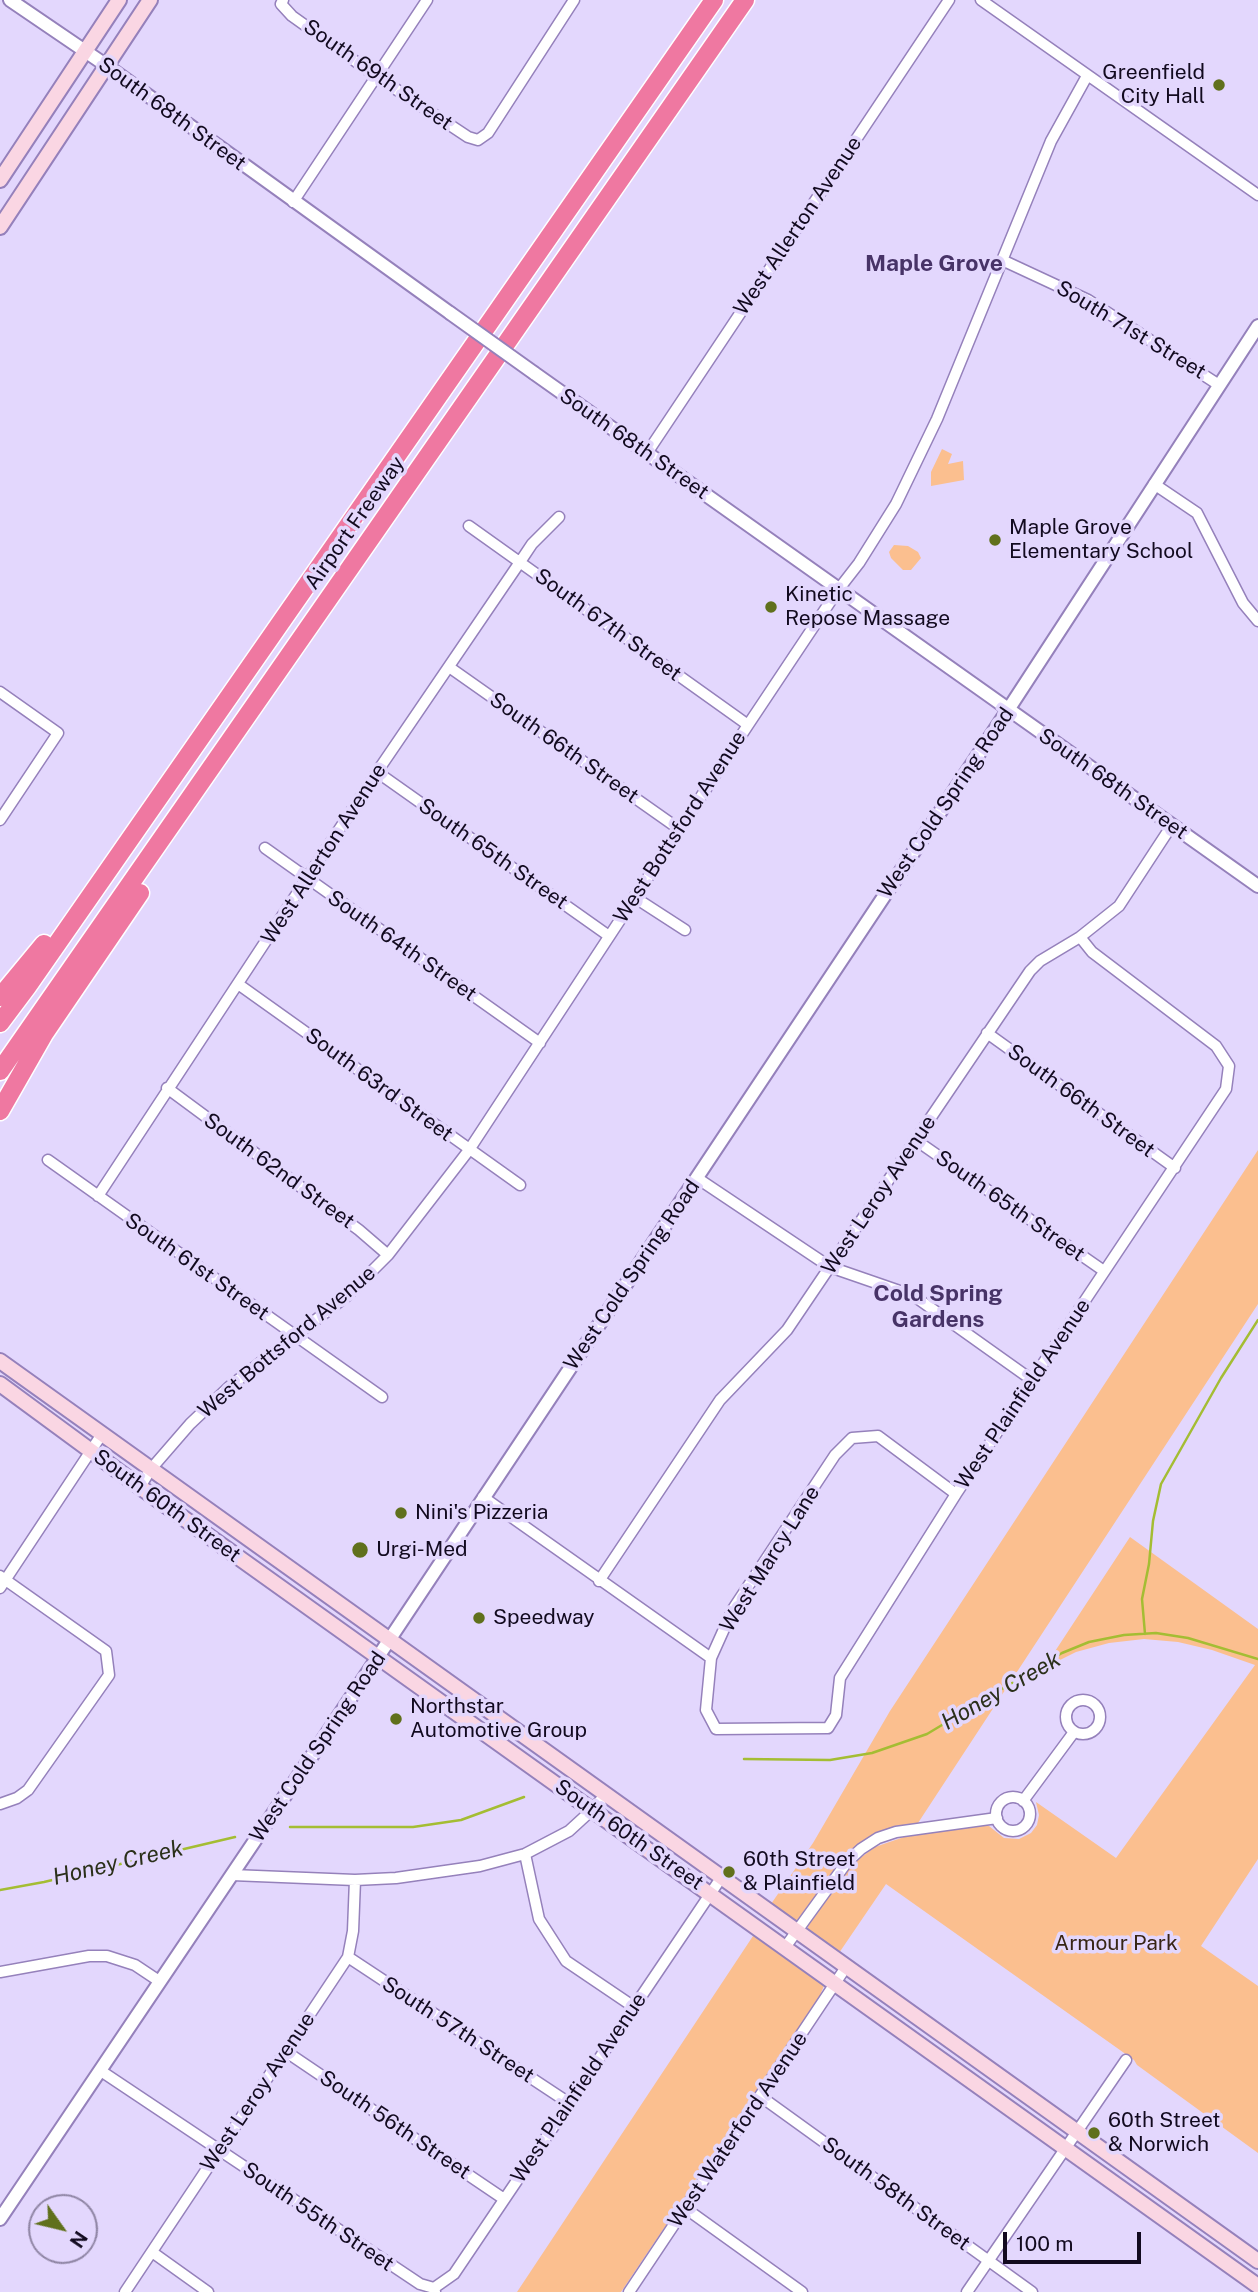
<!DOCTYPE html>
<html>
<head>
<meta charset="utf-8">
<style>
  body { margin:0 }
  #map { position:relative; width:1258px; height:2292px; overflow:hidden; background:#e3d7fd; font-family:"Public Sans",sans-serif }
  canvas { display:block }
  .north { position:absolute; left:28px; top:2194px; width:70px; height:70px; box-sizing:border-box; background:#e3d7fd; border:2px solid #8f85a4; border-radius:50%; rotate:124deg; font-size:19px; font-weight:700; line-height:28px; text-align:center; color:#120a1f }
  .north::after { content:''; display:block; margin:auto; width:24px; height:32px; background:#60701c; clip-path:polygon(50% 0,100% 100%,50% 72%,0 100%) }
  .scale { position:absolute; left:1003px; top:2232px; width:138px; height:32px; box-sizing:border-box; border:4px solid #120a1f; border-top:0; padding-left:9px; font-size:21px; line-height:24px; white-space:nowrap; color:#120a1f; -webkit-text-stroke:5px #e3d7fd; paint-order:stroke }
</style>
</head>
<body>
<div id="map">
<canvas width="1258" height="2292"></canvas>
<div class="north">N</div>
<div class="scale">100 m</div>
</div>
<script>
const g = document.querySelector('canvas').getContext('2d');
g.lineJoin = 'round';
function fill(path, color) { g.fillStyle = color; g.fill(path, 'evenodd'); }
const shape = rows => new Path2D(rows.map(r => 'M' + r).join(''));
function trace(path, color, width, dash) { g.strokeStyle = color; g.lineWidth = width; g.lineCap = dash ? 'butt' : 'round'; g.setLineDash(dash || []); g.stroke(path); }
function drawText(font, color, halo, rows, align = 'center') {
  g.font = font + ' "Public Sans",sans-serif'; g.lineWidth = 7; g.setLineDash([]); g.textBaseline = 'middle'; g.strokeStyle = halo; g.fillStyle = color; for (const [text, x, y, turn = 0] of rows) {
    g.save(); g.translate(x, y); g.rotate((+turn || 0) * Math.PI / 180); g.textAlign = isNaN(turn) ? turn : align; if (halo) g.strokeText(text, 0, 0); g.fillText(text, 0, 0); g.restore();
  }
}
const green = shape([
  [942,449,952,454,948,464,963,461,964,480,931,486,931,472],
  [894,545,908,546,918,552,921,558,911,570,903,570,891,558,889,552],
  [1258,1150,1258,1304,918,1823,883,1830,860,1843,848,1852,798,1919,793,1922,771,1904,813,1843,890,1711],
  [1130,1537,1258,1629,1258,1859,1201,1946,1258,1986,1258,2153,1137,2065,1134,2060,886,1884,839,1953,808,1931,808,1926,847,1872,856,1861,875,1847,904,1837,985,1825,989,1826,1004,1838,1019,1839,1031,1833,1037,1825,1039,1815,1036,1802,1116,1858,1255,1665,1212,1650,1178,1642,1144,1639,1109,1643,1076,1652,1044,1668],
  [755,1933,825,1983,819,1998,621,2292,517,2292]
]);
const stream = shape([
  [1145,1634,1142,1599,1149,1564,1153,1521,1161,1484,1221,1378,1258,1320],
  [744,1759,830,1760,872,1753,927,1734,1062,1653,1089,1642,1124,1635,1156,1633,1188,1638,1258,1659],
  [290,1827,413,1827,461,1820,524,1797],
  [0,1890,44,1882,235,1837]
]);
const minor = shape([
  [283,0,281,4,292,16,376,76,468,137,478,140,488,133,574,0],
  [981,0,1258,195],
  [293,202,427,0],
  [1002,260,1088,300,1219,385],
  [647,453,949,0],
  [1154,484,1197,513,1243,603,1258,621],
  [469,526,748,725],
  [449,667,679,829],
  [0,692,58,733,0,820],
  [377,772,609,936],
  [265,848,540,1043],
  [634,897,685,930],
  [238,984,520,1185],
  [987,1033,1175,1168],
  [167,1088,359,1230,388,1255],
  [917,1141,1104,1271],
  [48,1160,382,1397],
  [697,1178,830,1267,914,1296,1032,1380],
  [98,1196,377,772,520,562,532,544,559,517],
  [140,1487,151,1469,190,1424,229,1387,348,1295,388,1255,469,1150,748,725,838,590,859,563,896,504,937,419,1051,141,1087,76],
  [956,1494,878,1436,852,1438,835,1455,733,1609,711,1658,706,1710,716,1729,828,1728,836,1715,840,1678,956,1494,1226,1089,1229,1066,1216,1046,1092,952,1080,937],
  [483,1497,711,1658],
  [0,1576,106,1651,109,1675,28,1790,17,1798,0,1804],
  [599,1581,720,1400,787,1330,1030,971,1040,961,1080,937,1119,906,1172,825],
  [0,1588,102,1434],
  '1066 1717a17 17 0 1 1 34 0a17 17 0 1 1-34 0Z',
  '996 1814a17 17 0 1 1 34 0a17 17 0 1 1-34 0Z',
  [1023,1801,1074,1732],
  [525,1854,539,1919,566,1961,634,2007],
  [232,1875,355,1880,396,1878,480,1866,525,1854,569,1831,593,1809,605,1795],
  [786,1946,847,1862,861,1849,878,1838,896,1832,997,1818],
  [348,1957,569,2103],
  [0,1972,89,1956,107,1956,135,1965,159,1981],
  [285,2051,504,2199],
  [101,2071,420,2284,434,2288],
  [760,2096,1032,2292],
  [685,2208,802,2292],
  [152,2252,208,2292],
  [125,2292,348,1957,353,1931,355,1880],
  [435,2292,434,2288,454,2274,721,1878],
  [629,2292,846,1967],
  [967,2292,1126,2060]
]);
const tertiary = shape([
  [10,0,107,66,450,313],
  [534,373,1258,886],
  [0,2219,328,1732,1008,710,1258,326]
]);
const secondary = shape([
  [0,180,119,0],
  [0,227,150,0],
  [0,1361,1258,2261],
  [0,1384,140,1487,1258,2286]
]);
const motorway = shape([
  [0,997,44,944],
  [0,1023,27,987,714,0],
  [0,1071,745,0],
  [0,1111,44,1034,140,893]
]);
const tertiaryBridge = shape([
  [450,313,534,373]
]);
const markers = [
  [1219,85,7,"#60701c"],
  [995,540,7,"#60701c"],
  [771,607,7,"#60701c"],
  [401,1513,7,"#60701c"],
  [360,1550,9,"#60701c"],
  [479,1618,7,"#60701c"],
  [396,1719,7,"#60701c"],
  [729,1872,7,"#60701c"],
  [1094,2133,7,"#60701c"]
];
const poiNames = [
  ["Greenfield",1205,73,"right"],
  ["City Hall",1205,97,"right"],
  ["Maple Grove",1009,528],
  ["Elementary School",1009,552],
  ["Kinetic",785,595],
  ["Repose Massage",785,619],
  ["Nini's Pizzeria",415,1513],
  ["Urgi-Med",376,1550],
  ["Speedway",493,1618],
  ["Northstar",410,1707],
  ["Automotive Group",410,1731],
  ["60th Street",743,1860],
  ["& Plainfield",743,1884],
  ["60th Street",1108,2121],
  ["& Norwich",1108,2145]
];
const streetNames = [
  ["South 69th Street",378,75,35],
  ["South 68th Street",172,114,36],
  ["West Allerton Avenue",798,226,-56],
  ["South 71st Street",1131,330,31],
  ["South 68th Street",634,444,35],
  ["Airport Freeway",355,523,-55],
  ["South 67th Street",608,625,36],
  ["South 66th Street",564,748,35],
  ["South 68th Street",1113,784,35],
  ["West Cold Spring Road",946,803,-56],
  ["West Bottsford Avenue",680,827,-57],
  ["West Allerton Avenue",324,854,-57],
  ["South 65th Street",493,854,35],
  ["South 64th Street",402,946,35],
  ["South 63rd Street",379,1085,36],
  ["South 66th Street",1081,1101,36],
  ["South 62nd Street",279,1171,36],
  ["West Leroy Avenue",879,1195,-56],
  ["South 65th Street",1010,1206,35],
  ["South 61st Street",197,1267,35],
  ["West Cold Spring Road",632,1275,-56],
  ["West Bottsford Avenue",287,1342,-40],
  ["West Plainfield Avenue",1023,1394,-56],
  ["South 60th Street",167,1506,36],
  ["West Marcy Lane",770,1559,-58],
  ["West Cold Spring Road",318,1747,-56],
  ["South 60th Street",629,1835,35],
  ["South 57th Street",458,2030,33],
  ["West Plainfield Avenue",579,2088,-56],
  ["West Leroy Avenue",258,2092,-56],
  ["South 56th Street",395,2125,34],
  ["West Waterford Avenue",738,2130,-56],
  ["South 58th Street",896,2194,36],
  ["South 55th Street",318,2217,34]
];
const parkNames = [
  ["Armour Park",1116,1944]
];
const neighbourhoodNames = [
  ["Maple Grove",934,264],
  ["Cold Spring",938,1294],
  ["Gardens",938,1320]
];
const waterNames = [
  ["Honey Creek",1001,1691,-30],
  ["Honey Creek",118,1863,-13]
];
fill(green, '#fbbf8f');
trace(stream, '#a4bd33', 2.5);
trace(minor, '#9581bb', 13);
trace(tertiary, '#9581bb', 16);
trace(secondary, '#9581bb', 18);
trace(motorway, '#fff', 21);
trace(minor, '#fff', 10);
trace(tertiary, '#fff', 12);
trace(secondary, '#fad6e3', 14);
trace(motorway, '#ef78a1', 18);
trace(tertiaryBridge, '#9581bb', 16, []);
trace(tertiaryBridge, '#fff', 12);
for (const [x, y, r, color] of markers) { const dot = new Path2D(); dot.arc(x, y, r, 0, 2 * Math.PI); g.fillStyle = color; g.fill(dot); trace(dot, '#e3d7fd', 2.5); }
drawText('21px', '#120a1f', '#e3d7fd', poiNames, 'left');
drawText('21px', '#120a1f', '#e3d7fd', streetNames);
drawText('21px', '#372515', '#e3d7fd', parkNames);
drawText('bold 23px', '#473367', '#e3d7fd', neighbourhoodNames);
drawText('italic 23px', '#2b301a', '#e3d7fd', waterNames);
</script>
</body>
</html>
